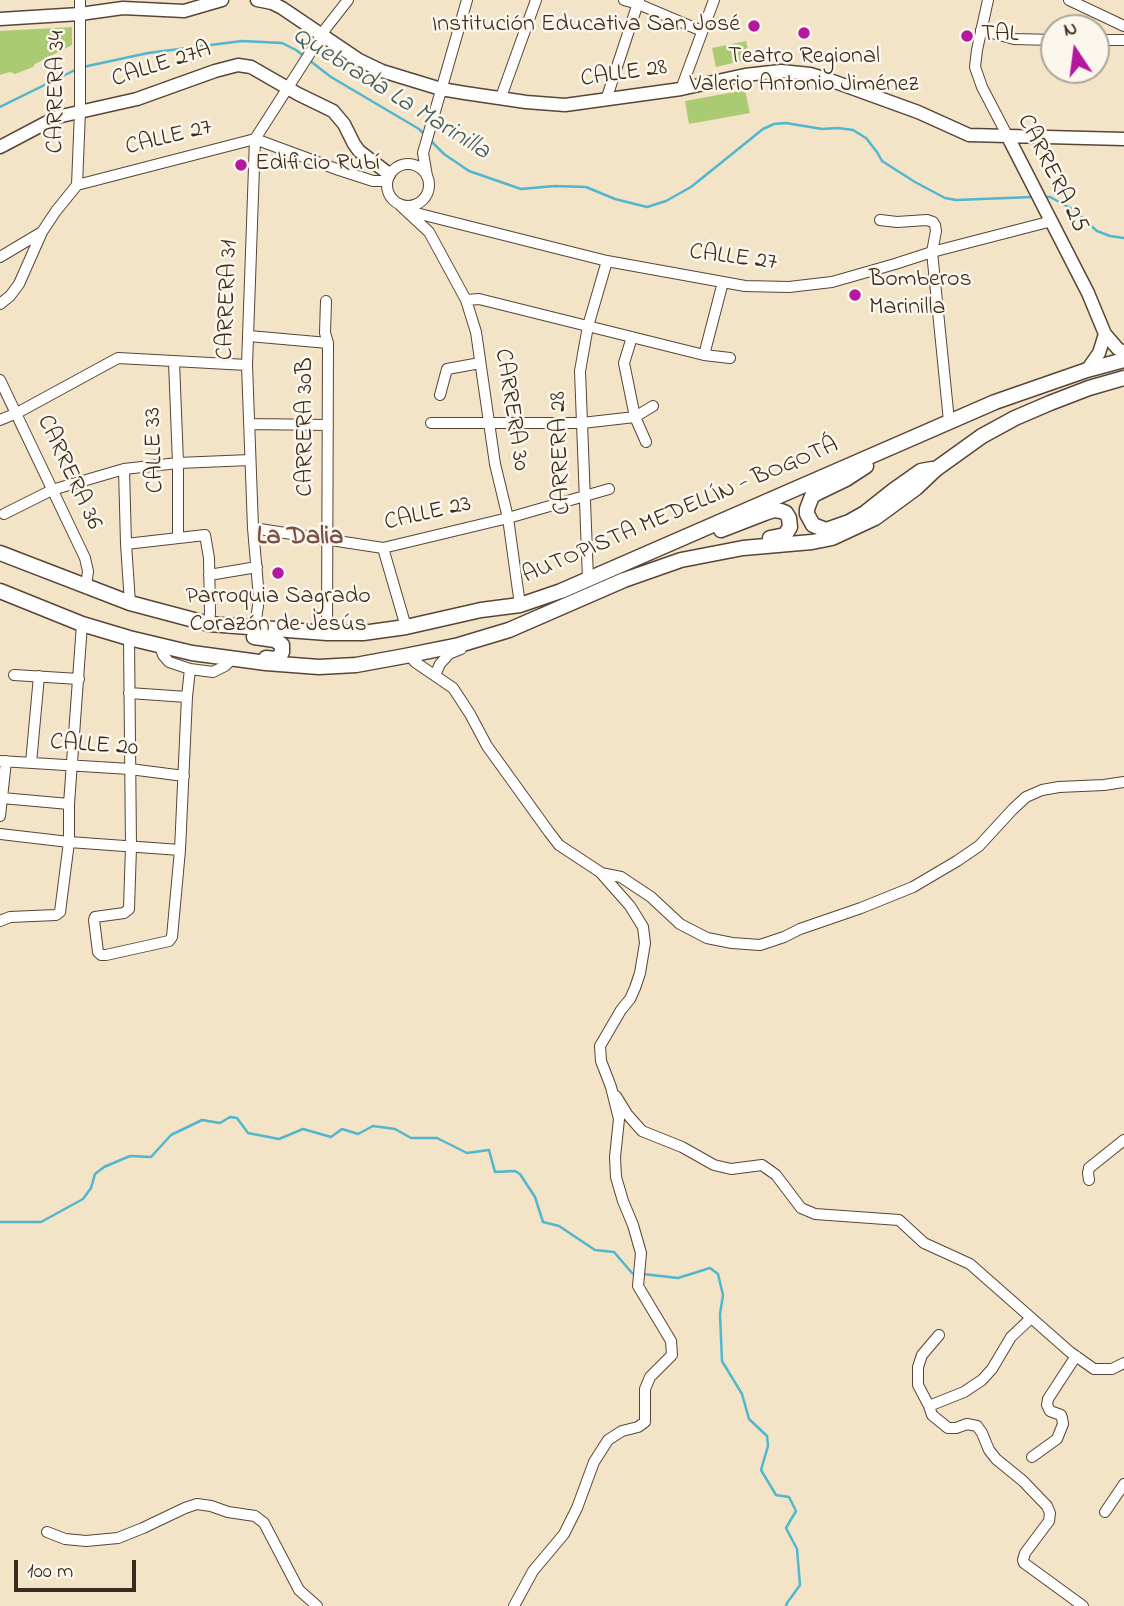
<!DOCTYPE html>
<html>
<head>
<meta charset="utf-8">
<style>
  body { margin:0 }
  #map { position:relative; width:1124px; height:1606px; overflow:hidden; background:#f3e3c7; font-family:"Indie Flower",sans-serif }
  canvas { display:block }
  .north { position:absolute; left:1040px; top:14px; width:70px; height:70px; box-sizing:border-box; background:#fbf7ec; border:2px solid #aea59a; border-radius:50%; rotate:347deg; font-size:19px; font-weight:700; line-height:28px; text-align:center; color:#3b2a1e }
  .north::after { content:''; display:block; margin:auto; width:24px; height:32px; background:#b5179e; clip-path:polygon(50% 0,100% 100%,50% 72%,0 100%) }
  .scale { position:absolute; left:14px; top:1560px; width:122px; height:32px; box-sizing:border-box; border:4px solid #3b2a1e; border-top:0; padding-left:9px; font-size:21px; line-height:24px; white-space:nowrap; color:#3b2a1e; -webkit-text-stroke:5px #fbf7ec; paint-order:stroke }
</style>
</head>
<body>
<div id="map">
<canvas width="1124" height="1606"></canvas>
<div class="north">N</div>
<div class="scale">100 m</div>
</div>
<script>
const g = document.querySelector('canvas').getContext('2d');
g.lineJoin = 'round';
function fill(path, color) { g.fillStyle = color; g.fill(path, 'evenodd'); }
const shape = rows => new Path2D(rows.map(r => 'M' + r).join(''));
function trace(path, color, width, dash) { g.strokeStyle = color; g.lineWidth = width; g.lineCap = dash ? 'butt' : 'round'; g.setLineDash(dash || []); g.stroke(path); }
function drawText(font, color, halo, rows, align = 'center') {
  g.font = font + ' "Indie Flower",sans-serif'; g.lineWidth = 5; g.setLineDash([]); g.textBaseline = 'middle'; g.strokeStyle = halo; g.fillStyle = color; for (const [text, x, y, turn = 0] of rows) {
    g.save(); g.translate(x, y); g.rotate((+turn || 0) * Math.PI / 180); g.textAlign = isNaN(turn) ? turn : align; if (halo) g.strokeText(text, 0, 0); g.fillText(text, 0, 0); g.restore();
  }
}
const green = shape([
  [72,27,72,45,35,64,33,67,15,74,10,72,0,75,0,31],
  [746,41,750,59,716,67,712,48],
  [745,90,750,113,689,124,685,101]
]);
const stream = shape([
  [83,67,148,53,242,41,282,43,296,50,331,77,419,129,425,135],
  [0,107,77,69],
  [430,140,444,154,469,171,521,189,555,186,586,187,615,199,647,207,666,201,691,187,763,129,774,124,786,123,822,129,838,128,853,130,866,138,877,152,882,161,915,182,945,198,956,200,1032,197],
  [1043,197,1050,197,1076,211,1084,220,1097,231,1110,236,1124,238],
  [0,1222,41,1222,83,1199,91,1188,95,1174,104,1167,130,1156,151,1157,171,1135,202,1120,220,1123,230,1117,237,1118,248,1133,279,1139,303,1129,331,1137,342,1129,358,1134,373,1126,395,1129,411,1138,437,1138,467,1153,489,1150,495,1172,515,1171,520,1174,535,1197,543,1222,559,1226,595,1250,614,1252,632,1273,636,1274],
  [643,1274,678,1278,710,1268,718,1274,723,1295,720,1314,722,1361,742,1394,749,1419,767,1436,768,1446,761,1470,776,1495,789,1497,796,1511,786,1528,797,1549,800,1585,787,1603,786,1606]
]);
const minor = shape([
  [624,0,638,4,702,31],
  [988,0,977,50,975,67,982,87,1008,137],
  [1069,0,1124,26],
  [981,30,1014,39,1054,40],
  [1096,40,1124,40],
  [681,89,714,0],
  [501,97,536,0],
  [606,100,639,0],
  '387 185a21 21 0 1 1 42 0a21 21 0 1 1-42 0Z',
  [427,176,423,153,467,0],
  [77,185,80,111,80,0],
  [401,206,429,232,466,300,476,332,495,464,508,518,520,605],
  [408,211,607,261,745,286,789,287,832,282,895,264,932,252,1052,221],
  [880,220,897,222,927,220,933,222,935,225,936,231,932,252,949,421],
  [0,257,42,232,56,211,77,185,255,139,339,170,373,181,387,181],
  [466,300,479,299,704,355,730,358],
  [326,301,325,333,328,343],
  [0,304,10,296,19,284,42,232],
  [249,336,328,343,327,633],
  [632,337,624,363,635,417,646,442],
  [704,355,723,282],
  [174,362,178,463,178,538],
  [0,380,85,558,88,571,86,587],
  [440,395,447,369,480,363],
  [0,420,17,413,118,358,247,365],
  [431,423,582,423,635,417,653,406],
  [249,424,328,425],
  [124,469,126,544,130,603],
  [4,514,52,490,124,469,178,463,250,460],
  [253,528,383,548,508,518,609,489],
  [126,544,205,535,209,558,210,612,209,624],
  [383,548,406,627],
  [209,575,257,567],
  [588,579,580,371,588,326,607,261],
  [255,628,259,598,253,528,247,365,255,139,326,28,348,0],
  [129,638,131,847,129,909,124,913,95,917,94,920,98,952,101,955,106,955,169,941,172,937,180,850,187,697,190,669],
  [160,646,163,655,169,662,190,669,213,672,225,666,232,659],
  [409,655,415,662,453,688,470,714,487,746,549,832,559,845,600,872,630,906,643,927,645,943,640,973,635,988,630,999,621,1010,600,1046,601,1061,611,1087,619,1119,615,1157,616,1177,623,1201,633,1225,641,1253,638,1286,671,1341,672,1355,650,1377,645,1389,645,1422,638,1427,622,1431,608,1440,594,1462,577,1508,564,1534,533,1571,514,1606],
  [14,675,79,679],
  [435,675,440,664,449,654,461,649],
  [129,693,187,697],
  [0,761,130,769,184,776],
  [31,763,39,676],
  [2,798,69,804],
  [0,816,6,761],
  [0,834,69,842,180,850],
  [601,873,621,877,651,897,680,924,707,938,732,943,760,945,784,937,800,929,861,908,913,887,957,861,979,846,1013,809,1026,797,1042,790,1059,787,1104,785,1124,782],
  [0,921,10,917,56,915,60,912,69,842,69,804,82,624],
  [616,1096,627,1114,642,1131,682,1147,714,1165,731,1169,762,1165,776,1175,801,1208,815,1214,899,1220,924,1243,970,1264,1070,1352,1094,1369,1112,1369,1124,1363],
  [1089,1180,1088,1173,1089,1168,1124,1140],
  [1031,1318,1011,1337,992,1369,982,1380,964,1392,929,1406,932,1415,948,1428,956,1428,967,1424,977,1426,982,1433,989,1450,996,1459,1023,1481,1047,1506,1050,1513,1049,1521,1025,1553,1023,1560,1024,1563,1083,1606],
  [929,1406,918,1385,918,1367,922,1355,939,1335],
  [1032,1457,1057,1439,1063,1424,1062,1418,1061,1415,1050,1411,1047,1405,1048,1399,1076,1356],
  [1105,1512,1124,1484],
  [47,1532,65,1539,86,1541,118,1538,143,1528,185,1508,197,1504,211,1506,228,1512,255,1516,264,1523,299,1590,317,1606]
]);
const major = shape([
  [257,0,272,3,282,8,359,60,382,71,441,89,465,93,526,102,565,105,681,89,745,75,781,71,810,74,827,79,918,112,969,135,1124,139],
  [0,19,80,14,123,8,184,11,222,0],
  [1008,137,1088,293,1105,334,1118,349,1124,352],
  [0,147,57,117,137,99,215,71,238,65,251,67,298,94,333,111,344,124,354,144,359,151,389,174],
  [1087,370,1099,353,1105,334]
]);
const highway = shape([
  [866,466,846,479,817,493,812,496,807,509,807,514,813,525,826,530,849,522,865,513,894,490,921,471,932,469],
  [721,530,765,513,774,510,781,511,786,513,789,518,790,527,785,535,770,538],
  [0,553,130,603,209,624,327,633,363,633,406,627,481,610,520,605,561,591,995,402,1087,370,1124,360],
  [0,591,82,624,129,638,192,653,266,663,319,667,356,665,405,656,459,645,509,630,624,580,681,560,743,548,812,542,832,538,875,518,916,488,936,469,982,436,1015,418,1050,403,1089,388,1124,378],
  [254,637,275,640,282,645,282,652,280,656,275,659,266,658]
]);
const markers = [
  [754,26,7,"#b5179e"],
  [804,33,7,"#b5179e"],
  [967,36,7,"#b5179e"],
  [241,165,7,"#b5179e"],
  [855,295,7,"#b5179e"],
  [278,573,7,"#b5179e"]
];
const poiNames = [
  ["Institución Educativa San José",740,26,"right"],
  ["TAL",981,36],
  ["Teatro Regional",804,58,"center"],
  ["Valerio Antonio Jiménez",804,86,"center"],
  ["Edificio Rubí",255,165],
  ["Bomberos",869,281],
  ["Marinilla",869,309],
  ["Parroquia Sagrado",278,598,"center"],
  ["Corazón de Jesús",278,626,"center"]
];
const streetNames = [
  ["CALLE 27A",162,66,-18],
  ["CALLE 28",624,75,-8],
  ["CARRERA 34",58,92,-89],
  ["CALLE 27",169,139,-14],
  ["CARRERA 25",1051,174,63],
  ["CALLE 27",733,259,7],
  ["CARRERA 31",229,300,-88],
  ["CARRERA 30",510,410,81],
  ["CARRERA 30B",307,427,-90],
  ["CALLE 33",156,450,-92],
  ["CARRERA 28",562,453,-92],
  ["CARRERA 36",68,473,65],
  ["AUTOPISTA MEDELLÍN - BOGOTÁ",681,512,-23],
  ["CALLE 23",428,515,-13],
  ["CALLE 20",94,747,4]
];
const waterNames = [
  ["Quebrada La Marinilla",390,95,32]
];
const neighbourhoodNames = [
  ["La Dalia",300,539]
];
fill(green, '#abcb73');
trace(stream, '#50b7cf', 2.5);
trace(minor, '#574637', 12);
trace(major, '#574637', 15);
trace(highway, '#574637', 17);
trace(minor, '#fff', 10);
trace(major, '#fff', 12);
trace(highway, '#fff', 14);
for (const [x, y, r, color] of markers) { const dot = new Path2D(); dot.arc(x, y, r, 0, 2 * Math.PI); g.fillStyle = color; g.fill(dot); trace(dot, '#fbf7ec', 2.5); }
drawText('24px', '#3b2a1e', '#fbf7ec', poiNames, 'left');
drawText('24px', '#3b2a1e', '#fbf7ec', streetNames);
drawText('italic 26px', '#425b5c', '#fbf7ec', waterNames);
drawText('bold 26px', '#794f47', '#fbf7ec', neighbourhoodNames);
</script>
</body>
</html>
